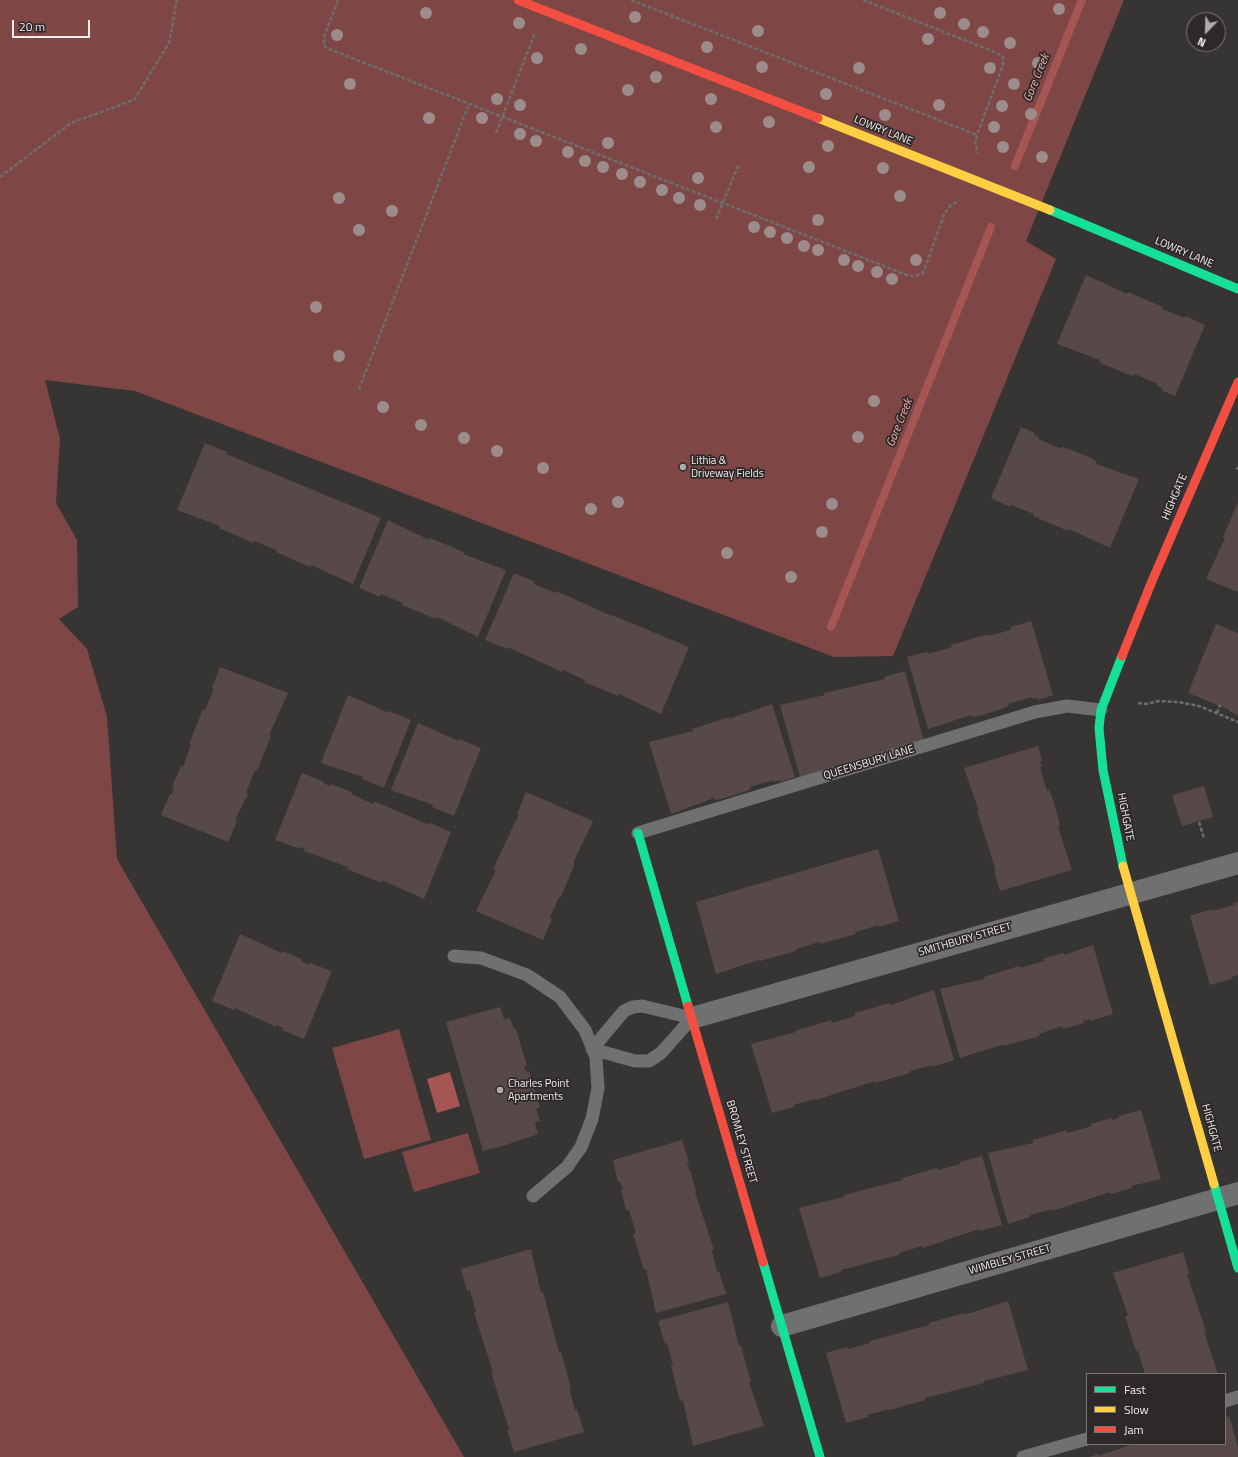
<!DOCTYPE html>
<html>
<head>
<meta charset="utf-8">
<style>
  body { margin:0 }
  #map { position:relative; width:1238px; height:1457px; overflow:hidden; background:#373434; font-family:"Titillium Web",sans-serif }
  canvas { display:block }
  .legend { position:absolute; left:1086px; top:1373px; width:140px; height:72px; box-sizing:border-box; background:#2e2929; border:1px solid #7c7777; margin:0; padding:5px 7px; list-style:none; font-size:12px; color:#f1eded }
  .legend li { display:flex; align-items:center; gap:8px; height:20px }
  .legend b { width:20px; border:1px solid #7c7777 }
  .north { position:absolute; left:1186px; top:12px; width:40px; height:40px; box-sizing:border-box; background:#2e2929; border:1px solid #7c7777; border-radius:50%; rotate:203deg; font-size:11px; font-weight:700; line-height:16px; text-align:center; color:#f1eded }
  .north::after { content:''; display:block; margin:auto; width:14px; height:18px; background:#b0acac; clip-path:polygon(50% 0,100% 100%,50% 72%,0 100%) }
  .scale { position:absolute; left:12px; top:20px; width:78px; height:18px; box-sizing:border-box; border:2px solid #f1eded; border-top:0; padding-left:5px; font-size:12px; line-height:14px; white-space:nowrap; color:#f1eded; -webkit-text-stroke:3px #2e2929; paint-order:stroke }
</style>
</head>
<body>
<div id="map">
<canvas width="1238" height="1457"></canvas>
<ul class="legend">
<li><b style="height:5px;background:#16e098"></b>Fast</li>
<li><b style="height:5px;background:#ffcf43"></b>Slow</li>
<li><b style="height:5px;background:#f24e42"></b>Jam</li>
</ul>
<div class="north">N</div>
<div class="scale">20 m</div>
</div>
<script>
const g = document.querySelector('canvas').getContext('2d');
g.lineJoin = 'round';
function fill(path, color) { g.fillStyle = color; g.fill(path, 'evenodd'); }
const shape = rows => new Path2D(rows.map(r => 'M' + r).join(''));
function trace(path, color, width, dash) { g.strokeStyle = color; g.lineWidth = width; g.lineCap = dash ? 'butt' : 'round'; g.setLineDash(dash || []); g.stroke(path); }
function drawText(font, color, halo, rows, align = 'center') {
  g.font = font + ' "Titillium Web",sans-serif'; g.lineWidth = 3.5; g.setLineDash([]); g.textBaseline = 'middle'; g.strokeStyle = halo; g.fillStyle = color; for (const [text, x, y, turn = 0] of rows) {
    g.save(); g.translate(x, y); g.rotate((+turn || 0) * Math.PI / 180); g.textAlign = isNaN(turn) ? turn : align; if (halo) g.strokeText(text, 0, 0); g.fillText(text, 0, 0); g.restore();
  }
}
const green = shape([
  [0,0,1124,0,1026,241,1056,259,893,656,834,657,135,391,45,380,60,439,56,503,77,540,78,607,59,619,87,649,107,717,117,859,464,1457,0,1457],
  [399,1029,431,1140,364,1159,332,1048],
  [468,1133,480,1173,414,1192,402,1152]
]);
const water = shape([
  [450,1072,460,1106,437,1113,427,1079]
]);
const stream = shape([
  [1015,166,1082,0],
  [831,627,991,227]
]);
const building = shape([
  [1086,275,1127,294,1128,292,1163,307,1162,309,1185,318,1186,316,1205,325,1175,396,1161,390,1162,388,1157,386,1158,384,1135,374,1134,376,1127,374,1105,365,1099,362,1100,360,1057,344],
  [1021,427,1035,433,1034,435,1039,437,1038,439,1061,449,1062,447,1069,449,1091,458,1097,462,1096,464,1139,479,1110,548,1069,529,1068,531,1033,516,1034,514,1011,505,1010,507,991,498],
  [205,443,227,452,226,454,381,518,353,584,311,565,310,567,276,552,277,550,254,541,253,543,219,528,220,526,177,510],
  [1238,502,1238,592,1206,579,1225,538,1223,537],
  [388,520,429,540,430,538,464,552,463,554,506,570,478,637,437,617,436,619,402,605,403,603,381,594,380,597,359,588],
  [514,573,535,582,534,584,556,593,556,591,612,616,612,615,689,647,661,714,619,694,618,696,584,682,585,680,563,670,562,672,508,647,507,649,485,640],
  [1031,621,1053,695,1038,700,1037,698,1032,699,1032,697,1008,704,1008,706,1002,709,979,716,972,717,971,715,928,729,907,657,927,652,928,654,952,647,951,645,988,634,988,636,1011,630,1011,627],
  [1216,624,1238,633,1238,715,1229,711,1230,710,1188,693],
  [220,667,288,693,269,735,271,736,257,771,255,770,246,793,248,794,235,820,237,821,228,842,161,815,170,794,172,794,174,787,172,787,181,766,183,767,191,745,189,744,203,709,205,710,214,689,212,688],
  [905,671,925,745,844,766,843,763,800,777,780,705,825,695,824,693,885,679,884,677],
  [348,695,389,713,389,711,411,720,384,788,362,779,363,777,321,763],
  [772,704,795,777,780,782,780,780,774,782,774,780,750,787,751,789,744,792,721,799,715,800,714,798,671,814,649,742,693,731,692,729,729,717,729,719],
  [418,723,459,741,460,739,481,748,454,816,432,807,433,805,391,790],
  [1038,746,1042,761,1040,761,1042,767,1040,767,1047,791,1049,790,1052,797,1059,820,1060,827,1058,827,1072,870,1000,891,994,871,996,871,977,811,979,811,964,768],
  [302,773,324,782,323,783,330,786,331,784,352,792,351,794,373,804,374,801,429,825,430,823,451,832,424,899,382,880,382,883,347,869,348,867,304,851,305,849,298,847,297,848,275,840],
  [1204,786,1213,817,1182,826,1172,795],
  [526,792,593,821,573,863,575,863,561,897,559,897,550,918,552,919,543,940,476,911,496,870,493,869,519,814,517,814],
  [878,849,899,921,879,927,879,925,855,932,856,934,820,944,819,942,796,949,796,951,760,961,760,960,752,962,716,974,696,902],
  [1238,902,1238,975,1231,977,1232,979,1210,985,1190,916,1212,909,1212,911,1235,905,1234,903],
  [240,934,282,953,282,951,302,959,301,961,309,965,310,963,332,971,304,1039,282,1030,283,1028,276,1025,276,1027,235,1008,234,1010,212,1001],
  [1093,945,1113,1014,1091,1021,1091,1019,1083,1021,1084,1023,1063,1029,1062,1026,1039,1034,1040,1036,1004,1046,1004,1044,960,1058,940,989,984,979,984,977,1019,966,1020,968,1044,961,1043,959,1063,953,1064,955],
  [934,990,954,1060,932,1067,932,1065,910,1071,910,1073,875,1083,875,1081,816,1100,815,1099,793,1105,794,1107,772,1113,751,1044,796,1032,795,1031,831,1020,832,1023,855,1016,855,1013,890,1003,891,1005],
  [500,1007,504,1019,510,1018,514,1029,516,1029,527,1066,524,1066,526,1072,529,1071,540,1108,536,1109,540,1121,535,1122,538,1134,497,1148,497,1147,483,1151,446,1022],
  [1141,1110,1161,1179,1131,1186,1132,1188,1111,1194,1110,1192,1052,1211,1052,1209,1030,1215,1030,1217,1008,1224,988,1153,1033,1143,1033,1140,1067,1130,1067,1133,1092,1126,1091,1124,1111,1118,1112,1120,1119,1118,1119,1116],
  [682,1140,689,1162,687,1163,689,1170,690,1170,696,1191,695,1192,714,1250,712,1250,717,1272,719,1271,726,1294,656,1313,646,1269,644,1270,633,1234,636,1233,629,1210,626,1210,621,1190,623,1189,620,1182,618,1182,613,1160],
  [982,1156,1002,1225,980,1231,979,1229,923,1248,922,1246,899,1253,899,1255,841,1270,841,1272,820,1278,799,1208,844,1197,844,1195,903,1180,902,1178,937,1168,938,1170,960,1164,959,1162],
  [531,1249,541,1293,543,1292,559,1352,561,1352,571,1388,569,1388,575,1410,577,1409,584,1432,514,1452,507,1430,509,1429,491,1372,493,1372,474,1313,476,1312,470,1290,467,1291,461,1269],
  [1183,1252,1189,1273,1187,1274,1206,1331,1204,1332,1218,1374,1145,1374,1138,1351,1136,1351,1125,1316,1128,1315,1113,1273],
  [1008,1301,1028,1370,984,1381,984,1383,925,1398,925,1400,890,1410,889,1409,867,1415,868,1417,846,1423,826,1353,847,1347,848,1349,870,1343,870,1341,929,1325,929,1323,964,1313,964,1315],
  [728,1302,739,1346,741,1346,751,1382,749,1382,764,1426,693,1446,683,1400,680,1401,671,1366,673,1365,667,1343,665,1344,658,1321],
  [1229,1416,1238,1447,1238,1457,1089,1457,1098,1454,1098,1456,1133,1444,1225,1444,1225,1418]
]);
const path = shape([
  [338,0,324,37,324,46,329,49,907,275,915,276,923,273,944,215,949,207,959,200],
  [631,0,977,135],
  [863,0,997,53,1003,57,1003,65,977,135,975,143,978,154],
  [496,133,535,33],
  [0,177,71,123,134,100,169,43,177,0],
  [716,219,739,164],
  [359,389,469,104],
  [1236,468,1238,469],
  [1138,703,1146,704,1159,701,1178,702,1199,706,1238,722],
  [1217,713,1220,705],
  [1199,822,1204,838]
]);
const lane = shape([
  [638,833,1035,712,1067,706,1101,710],
  [454,956,481,958,527,975,560,997,585,1030,596,1057,598,1088,592,1119,581,1147,567,1167,533,1196],
  [642,1006,692,1018,661,1053,649,1061,635,1061,592,1049,624,1011,633,1007,642,1006],
  [1225,1401,1238,1397],
  [1023,1457,1087,1439]
]);
const street = shape([
  [692,1018,1238,863],
  [782,1326,1238,1193]
]);
const fast = shape([
  [1050,210,1238,289],
  [1122,656,1101,710,1099,728,1103,770,1123,866],
  [638,833,688,1006],
  [1214,1184,1238,1268],
  [763,1262,820,1457]
]);
const slow = shape([
  [818,118,1050,210],
  [1123,866,1214,1184]
]);
const jam = shape([
  [518,0,818,118],
  [1122,656,1152,581,1238,382],
  [688,1006,763,1262]
]);
const trees = [
  [1059,9],
  [426,13],
  [940,13],
  [635,17],
  [519,23],
  [964,24],
  [758,31],
  [983,32],
  [337,35],
  [928,39],
  [1010,43],
  [707,47],
  [581,49],
  [537,58],
  [1038,63],
  [762,67],
  [859,68],
  [990,68],
  [656,77],
  [350,84],
  [1014,84],
  [628,90],
  [826,94],
  [497,99],
  [711,99],
  [520,105],
  [939,105],
  [1002,106],
  [1031,114],
  [885,115],
  [429,118],
  [482,118],
  [769,122],
  [716,127],
  [994,127],
  [520,134],
  [536,141],
  [608,143],
  [828,146],
  [1003,147],
  [568,152],
  [1042,157],
  [585,161],
  [603,167],
  [809,167],
  [883,168],
  [622,174],
  [698,178],
  [640,182],
  [662,190],
  [900,196],
  [339,198],
  [679,198],
  [700,205],
  [392,211],
  [818,220],
  [754,227],
  [359,230],
  [770,232],
  [787,238],
  [804,246],
  [818,250],
  [844,260],
  [916,260],
  [858,266],
  [877,272],
  [892,279],
  [316,307],
  [339,356],
  [874,401],
  [383,407],
  [421,425],
  [858,437],
  [464,438],
  [497,451],
  [543,468],
  [618,502],
  [832,504],
  [591,509],
  [822,532],
  [727,553],
  [791,577]
];
const markers = [
  [683,467,4,"#b0acac"],
  [500,1090,4,"#b0acac"]
];
const streetNames = [
  ["LOWRY LANE",883,131,22],
  ["LOWRY LANE",1184,253,23],
  ["HIGHGATE",1175,497,-67],
  ["QUEENSBURY LANE",869,763,-17],
  ["HIGHGATE",1125,817,79],
  ["SMITHBURY STREET",965,940,-16],
  ["HIGHGATE",1211,1128,75],
  ["BROMLEY STREET",741,1142,74],
  ["WIMBLEY STREET",1010,1260,-16]
];
const poiNames = [
  ["Lithia &",691,461],
  ["Driveway Fields",691,474],
  ["Charles Point",508,1084],
  ["Apartments",508,1097]
];
const waterNames = [
  ["Gore Creek",1037,78,-68],
  ["Gore Creek",900,423,-68]
];
fill(green, '#7e4746');
fill(water, '#a45554');
trace(stream, '#a45554', 8);
fill(building, '#584949');
trace(path, '#6e6d6d', 2.5, [4, 2]);
trace(lane, '#707070', 13);
trace(street, '#707070', 22);
trace(fast, '#16e098', 9);
trace(slow, '#ffcf43', 9);
trace(jam, '#f24e42', 9);
g.fillStyle = '#9c8d8c';
for (const [x, y] of trees) { g.beginPath(); g.arc(x, y, 6, 0, 2 * Math.PI); g.fill(); }
for (const [x, y, r, color] of markers) { const dot = new Path2D(); dot.arc(x, y, r, 0, 2 * Math.PI); g.fillStyle = color; g.fill(dot); trace(dot, '#2e2929', 1.5); }
drawText('11px', '#f1eded', '#2e2929', streetNames);
drawText('11px', '#f1eded', '#2e2929', poiNames, 'left');
drawText('italic 12px', '#f5aca9', '#2e2929', waterNames);
</script>
</body>
</html>
